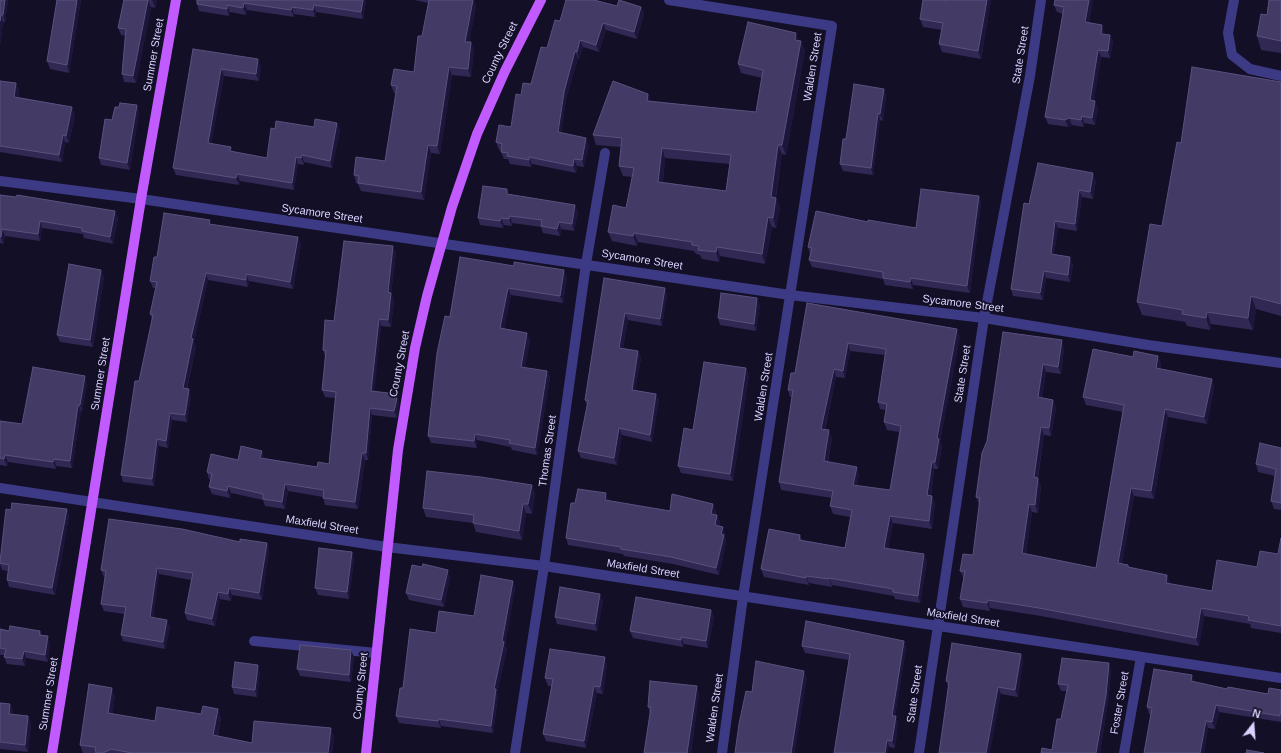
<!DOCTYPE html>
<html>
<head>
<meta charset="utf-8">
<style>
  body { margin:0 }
  #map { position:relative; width:1281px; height:753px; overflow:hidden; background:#130f26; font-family:Arial,sans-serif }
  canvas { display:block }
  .north { position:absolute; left:1233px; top:705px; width:40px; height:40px; -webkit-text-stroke:3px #130f26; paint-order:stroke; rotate:17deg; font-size:11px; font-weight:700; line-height:16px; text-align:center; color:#d9d4ff }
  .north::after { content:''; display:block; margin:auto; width:14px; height:18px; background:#d9d4ff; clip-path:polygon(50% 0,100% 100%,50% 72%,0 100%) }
</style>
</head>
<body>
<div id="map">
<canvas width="1281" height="753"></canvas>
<div class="north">N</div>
</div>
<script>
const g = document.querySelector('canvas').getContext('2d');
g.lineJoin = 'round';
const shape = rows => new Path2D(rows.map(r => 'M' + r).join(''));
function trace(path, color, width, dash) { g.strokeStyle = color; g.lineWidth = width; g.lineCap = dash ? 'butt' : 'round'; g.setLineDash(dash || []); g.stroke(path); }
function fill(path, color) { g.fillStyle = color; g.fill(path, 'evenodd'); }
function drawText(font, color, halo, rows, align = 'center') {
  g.font = font + ' Arial,sans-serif'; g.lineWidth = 3.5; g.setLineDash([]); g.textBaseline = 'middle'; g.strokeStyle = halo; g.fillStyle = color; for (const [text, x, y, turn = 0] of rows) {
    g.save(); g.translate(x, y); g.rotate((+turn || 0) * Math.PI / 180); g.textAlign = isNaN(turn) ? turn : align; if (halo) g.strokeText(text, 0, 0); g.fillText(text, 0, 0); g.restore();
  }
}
const minor = shape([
  [669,0,832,26,743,597,722,753],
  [1234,0,1228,33,1232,55,1250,69,1281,76],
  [0,181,141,199,790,295,984,318,1148,345,1281,363],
  [0,488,387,547,544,566,1281,678],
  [254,641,376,653],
  [515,753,544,566,586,264,605,153],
  [919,753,984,318,1030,76,1041,0],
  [1124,753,1141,657]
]);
const major = shape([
  [52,753,141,199,176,0],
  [366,753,398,450,415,348,427,296,452,207,477,134,505,71,541,0]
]);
const wall = shape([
  [0,0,8,0,5,22,3,22,0,46],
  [57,0,81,0,69,73,50,69,47,61],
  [123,0,157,0,155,8,151,7,136,83,124,82,122,74,125,36,121,35,118,28,123,2],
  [197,0,366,0,363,19,316,12,315,17,294,14,294,17,247,10,246,15,230,12,229,16,199,11,197,4],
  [414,0,474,0,476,6,469,42,471,42,474,50,471,77,452,75,440,154,431,153,424,200,361,191,358,184,356,183,354,175,385,161,396,93,394,93,391,85,414,72,422,36,429,3],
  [946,0,991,0,981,59,942,52,939,44,942,30,923,27,920,19,946,1],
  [1093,0,1089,22,1105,32,1104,34,1110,35,1113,42,1110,58,1101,57,1094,100,1098,108,1095,125,1084,123,1084,127,1072,125,1068,127,1048,124,1045,117,1063,14,1057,12,1054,5],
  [1281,0,1281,53,1261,50,1257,36,1267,15],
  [617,6,641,7,644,14,637,39,606,30,599,52,583,47,579,59,578,58,566,99,561,133,589,145,584,167,577,166,576,173,532,164,531,167,510,164,508,159,504,159,501,152,502,150,499,150,496,142,511,127,521,95,531,84,547,48,560,21],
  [799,40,805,50,786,155,782,154,776,198,780,208,776,228,772,227,765,264,720,256,719,262,702,259,700,255,696,254,694,251,638,242,637,246,612,241,608,232,626,208,632,177,623,176,619,166,621,147,596,145,593,135,648,94,651,101,756,112,762,78,741,73,738,64],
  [665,158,730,164,726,191,663,182],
  [193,49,261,66,259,81,224,76,211,143,233,152,267,158,275,129,314,127,337,123,340,130,332,168,304,162,304,165,298,164,294,190,240,181,239,185,176,175,173,168],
  [0,81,16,83,19,90,18,97,72,107,75,115,69,143,65,142,62,162,0,152],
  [1281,82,1281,316,1256,309,1253,330,1211,324,1210,330,1187,326,1185,322,1142,315,1137,302,1162,226,1181,143],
  [884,89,886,96,883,121,880,120,873,175,843,171,840,164,846,139],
  [137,105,139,112,130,170,101,165,99,158,112,120],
  [1096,180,1093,199,1082,197,1077,231,1058,228,1054,254,1073,264,1070,282,1046,278,1043,300,1013,296,1011,289,1029,204],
  [509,194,578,212,574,231,561,229,560,236,543,233,541,227,512,223,512,226,504,225,503,228,480,225,478,218],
  [0,195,115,211,118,218,113,244,84,238,83,234,42,228,40,241,5,236,3,244,0,243],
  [979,196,981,203,970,293,913,285,913,289,885,285,883,279,812,267,809,260,810,254,808,247,868,222,916,228],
  [212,225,301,244,293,289,249,281,248,287,208,280,194,342,196,346,187,389,191,396,187,422,172,420,168,448,159,446,154,486,123,482,121,475,152,320,150,314,156,288,153,288,150,281,157,257],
  [393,246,396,253,391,293,394,300,391,327,381,326,374,391,399,401,398,410,397,418,372,415,368,460,365,460,358,509,325,505,323,497,288,491,285,509,265,506,263,500,231,493,230,498,212,494,209,487,211,480,209,479,207,472,238,460,264,457,264,458,317,467,329,464,335,398,325,397,322,390,325,357,323,350,334,321],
  [460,257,567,277,563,303,511,295,504,329,530,340,525,368,547,371,550,378,537,455,512,450,511,447,477,440,477,448,431,443,428,436],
  [101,270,104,277,93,347,60,342,57,335],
  [604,278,665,288,667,295,662,326,628,320,623,348,638,351,641,358,635,390,656,394,659,400,652,442,622,435,617,465,581,458,578,451,587,406,585,400],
  [807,303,960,336,940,442,942,446,938,469,934,469,931,496,932,496,935,503,932,529,893,523,888,549,927,561,920,603,895,599,894,596,832,585,832,587,809,583,809,585,764,577,761,569,800,535,802,540,845,548,850,517,833,514,830,506,832,498,781,490,779,482,792,397,790,397,788,390,795,373],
  [850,351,885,355,878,402,880,409,886,410,884,422,887,430,899,432,890,490,857,486,859,474,828,462,832,438,825,430,836,377,845,378],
  [760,305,756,331,720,325,718,318],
  [1003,332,1064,348,1061,374,1046,372,1042,398,1053,400,1056,408,1051,436,1044,435,1038,478,1041,486,1038,513,1032,512,1026,554,1096,568,1123,412,1086,405,1083,397,1133,357,1158,356,1161,364,1160,369,1212,379,1214,387,1207,424,1168,417,1154,499,1134,496,1122,564,1128,565,1129,568,1167,575,1170,583,1170,584,1212,591,1257,567,1278,554,1281,538,1281,633,1251,628,1250,624,1204,616,1199,646,1041,616,990,608,990,611,963,607,960,599,964,579,960,571,973,555,979,505,976,497,987,441],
  [746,368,749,375,733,481,681,473,678,466],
  [87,383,82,412,81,411,72,468,56,466,56,469,8,462,7,466,0,465,0,421,22,424],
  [1281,448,1281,510,1274,509,1271,501,1275,476,1258,472,1256,464],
  [532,485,535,494,532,514,526,513,522,540,476,532,473,523,426,517,423,508],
  [609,501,670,511,716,511,715,515,717,515,720,522,719,526,725,534,725,537,726,542,719,575,673,564,624,556,623,554,568,545,566,538,575,503],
  [6,509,11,510,67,509,69,516,55,595,9,587,7,580,8,571,2,570,0,564],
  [240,542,267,543,269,550,262,600,232,595,231,601,220,599,215,626,187,620,185,613,191,580,159,574,153,618,170,627,165,649,123,641,121,635,124,614,104,611,101,604,105,577,104,577,101,570],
  [352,552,354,559,349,599,318,595,315,588],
  [450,577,444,607,409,600,406,593],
  [513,581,515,588,505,645,507,649,497,693,498,696,493,733,441,726,441,728,399,723,396,716,403,688,436,633,474,616],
  [603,601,597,631,557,624,555,617],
  [711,610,714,617,708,648,684,644,683,647,633,638,630,631],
  [0,629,9,631,40,631,42,635,50,643,48,662,26,658,25,666,7,664,4,657,5,655,0,655],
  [904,641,906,648,895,716,898,723,895,748,889,747,849,660,805,653,802,646],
  [351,650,354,657,351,682,300,676,297,669],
  [1021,654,1023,661,1018,697,1001,694,945,711,948,686,946,681],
  [1109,663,1111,671,1108,702,1100,753,1041,753,1052,750,1061,719,1067,691,1061,691,1058,684],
  [607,664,603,694,597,693,586,748,546,741,543,734,552,686,548,686,545,678],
  [260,672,257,697,234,694,232,687],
  [1194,682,1227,689,1268,694,1281,690,1281,722,1219,712,1215,729,1208,728,1204,753,1144,753,1151,714,1149,714,1147,707],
  [699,693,691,753,644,753,650,714,648,707],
  [115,696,112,714,155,721,201,714,218,709,221,718,218,736,252,743,334,736,332,753,83,753,80,745],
  [0,703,10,704,13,711,12,714,28,716,31,723,28,752,0,749]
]);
const shadedWall = shape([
  [5,0,8,0,5,22,3,15],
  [77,0,81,0,69,73,67,65],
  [148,0,151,7,136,83,133,76],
  [152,0,157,0,155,8],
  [363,0,366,0,363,19,361,12],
  [473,0,474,0,476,6,468,49,465,42],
  [987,0,991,0,981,59,978,51],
  [1089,0,1093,0,1088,29,1085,22],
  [244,3,247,10,246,15,243,8],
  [227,5,230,12,229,16,227,9],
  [314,5,316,12,315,17,313,10],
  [292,7,294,14,294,17,291,10],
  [641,7,644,14,637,39,634,32],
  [1,15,3,22,0,46,0,21],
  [603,23,606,30,599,52,596,45],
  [1102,25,1105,32,1103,41,1101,34],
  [796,33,800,43,795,40],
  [1110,35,1113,42,1110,58,1108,51],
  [580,40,583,47,579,59,577,52],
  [801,41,805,50,786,155,782,145],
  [471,42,474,50,471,77,468,69],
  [1098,50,1101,57,1093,107,1090,100],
  [575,51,578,58,566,99,560,139,558,132,564,92],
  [258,59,261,66,259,81,256,74],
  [449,67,452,75,440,154,437,146],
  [221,69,224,76,210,150,208,143],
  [16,83,19,90,17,104,14,97],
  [884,89,886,96,883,121,880,114],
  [648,94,652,104,647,101],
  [1095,101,1098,108,1095,125,1092,118],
  [137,105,139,112,130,170,127,163],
  [72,107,75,115,69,143,66,136],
  [878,113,880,120,873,175,871,168],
  [1082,116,1084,123,1084,127,1081,120],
  [1069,118,1072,125,1068,127,1065,120],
  [337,123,340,130,332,168,330,161],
  [63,135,65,142,62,162,59,155],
  [586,138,589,145,584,167,582,160],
  [428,145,431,153,424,200,421,192],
  [778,145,782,154,774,207,771,197],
  [662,148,665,158,662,191,658,182],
  [302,155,304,162,304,165,301,158],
  [296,157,298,164,294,190,292,183],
  [529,157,532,164,531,167,529,160],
  [574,159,577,166,576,173,573,166],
  [1093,173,1096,180,1093,199,1090,192],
  [237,174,240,181,239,185,236,178],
  [1079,190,1082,197,1077,231,1075,224],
  [979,196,981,203,970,293,967,286],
  [776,198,780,208,776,228,773,218],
  [575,205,578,212,574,231,572,224],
  [115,211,118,218,113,244,110,237],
  [510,216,512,223,512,226,509,219],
  [768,217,772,227,765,264,762,254],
  [501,218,504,225,503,228,500,221],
  [40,221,42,228,40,241,38,234],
  [1055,221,1058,228,1053,261,1051,254],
  [559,222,561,229,560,236,557,229],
  [2,229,5,236,3,244,1,237],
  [634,233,638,242,637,246,633,236],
  [298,237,301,244,293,289,290,282],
  [393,246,396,253,390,299,388,292],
  [717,247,720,256,719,262,716,252],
  [1070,257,1073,264,1070,282,1068,275],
  [101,270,104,277,93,347,90,340],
  [564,270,567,277,563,303,560,296],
  [1044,271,1046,278,1043,300,1040,293],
  [206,273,208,280,194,342,196,346,185,395,183,388,191,338],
  [246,274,249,281,248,287,246,280],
  [911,278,913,285,913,289,910,282],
  [508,288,511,295,503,335,500,328],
  [665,288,667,295,662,326,660,319],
  [391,293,394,300,391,327,388,320],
  [1251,296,1256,309,1253,330,1248,318],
  [757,298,760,305,756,331,754,324],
  [1207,312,1211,324,1210,330,1206,318],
  [625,313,628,320,622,354,619,348],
  [379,319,381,326,374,398,371,391],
  [957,329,960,336,940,442,942,446,938,469,935,462,937,438],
  [527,333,530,340,524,374,521,367],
  [1062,340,1064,348,1061,374,1058,367],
  [848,343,850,351,845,378,843,371],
  [638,351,641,358,634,397,632,390],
  [1158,356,1161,364,1159,376,1156,368],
  [1043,364,1046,372,1041,405,1038,397],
  [746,368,749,375,733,481,730,474],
  [834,369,836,377,823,436,821,429],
  [547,371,550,378,537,455,535,448],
  [85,376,87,383,82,412,80,405],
  [1212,379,1214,387,1207,424,1204,417],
  [189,389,191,396,187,422,185,415],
  [397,394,399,401,397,418,394,411],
  [656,394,659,400,652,442,650,435],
  [1053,400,1056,408,1051,436,1049,428],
  [78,405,81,411,72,468,70,461],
  [370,408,372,415,368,460,366,453],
  [1165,409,1168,417,1154,499,1151,491],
  [170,413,172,420,168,448,166,441],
  [1041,427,1044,435,1036,485,1034,477],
  [619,428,622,435,617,465,614,458],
  [829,430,832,438,826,468,824,461],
  [475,434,477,440,477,448,474,441],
  [157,439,159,446,154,486,152,479],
  [262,451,264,457,263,465,260,458],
  [362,453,365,460,358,509,355,502],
  [5,455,8,462,7,466,4,459],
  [54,459,56,466,56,469,53,462],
  [932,462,934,469,930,503,927,495],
  [857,467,859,474,856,492,853,485],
  [1038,478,1041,486,1038,513,1035,505],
  [285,484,288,491,285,509,282,502],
  [532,485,535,494,532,514,528,504],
  [228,486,231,493,230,498,227,491],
  [1131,488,1134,496,1121,571,1118,563],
  [606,493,609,500,608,507,605,500],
  [932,496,935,503,932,529,929,521],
  [523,504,526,513,522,540,519,531],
  [713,504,716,511,714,521,711,514],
  [1029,504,1032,512,1025,561,1022,553],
  [67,509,69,516,55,595,52,588],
  [717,515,720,522,717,532,715,525],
  [890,516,893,523,887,555,884,548],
  [723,527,725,534,725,537,726,542,719,575,716,568],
  [267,543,269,550,262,600,259,593],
  [352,552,354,559,349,599,347,592],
  [924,554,927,561,920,603,918,596],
  [157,568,159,574,153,624,150,617],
  [448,570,450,577,444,607,441,600],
  [1167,575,1170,583,1168,591,1166,583],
  [806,576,809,583,809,585,806,578],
  [829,578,832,585,832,587,829,579],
  [513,581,515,588,505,645,507,649,497,693,498,696,493,733,491,726,494,689],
  [229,588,232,595,231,601,228,594],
  [218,592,220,599,215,626,212,619],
  [600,594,603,601,597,631,595,624],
  [988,600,990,608,990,611,987,603],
  [1201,608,1204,616,1199,646,1196,638],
  [711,610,714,617,708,648,706,641],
  [167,620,170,627,165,649,163,642],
  [48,636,50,643,48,662,45,655],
  [681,637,684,644,683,647,681,640],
  [904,641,906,648,894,722,892,716],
  [351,650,354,657,351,682,349,675],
  [24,651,26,658,25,666,22,659],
  [1021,654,1023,661,1018,697,1015,690],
  [605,657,607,664,603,694,600,687],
  [1109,663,1111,671,1108,702,1100,753,1096,753],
  [258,665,260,672,257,697,255,690],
  [804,671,807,678,795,753,791,753],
  [1192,675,1194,682,1191,681],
  [594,686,597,693,586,748,584,741],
  [697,686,699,693,691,753,687,753],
  [998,687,1001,694,990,753,986,753],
  [112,688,115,696,111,722,108,713],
  [10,704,13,711,11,721,9,714],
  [1216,705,1219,712,1215,729,1212,722],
  [218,709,221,718,216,744,213,735],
  [28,716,31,723,28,752,25,745],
  [896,716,898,723,895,748,892,741],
  [439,719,441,726,441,728,438,721],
  [1206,721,1208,728,1204,753,1200,753],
  [331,728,334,736,332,753,328,753],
  [887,740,889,747,888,753,885,753]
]);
const building = shape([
  [0,0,5,0,3,15,1,15,0,21,0,0],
  [57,0,77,0,67,65,47,61,57,0],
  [124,0,148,0,133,76,122,74,126,29,118,28,124,0],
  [197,0,363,0,361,12,314,5,313,10,292,7,291,10,244,3,243,8,227,5,227,9,197,4,197,0],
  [429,0,473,0,465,42,471,42,468,69,449,67,437,146,428,145,421,192,358,183,359,176,354,175,356,157,385,161,397,86,391,85,394,69,414,72,418,36,422,36,429,0],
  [566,0,594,0,617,6,619,0,641,7,634,32,603,23,596,45,580,40,577,52,575,51,564,92,558,132,586,138,582,160,574,159,573,166,529,157,529,160,507,156,508,153,501,152,502,144,496,142,499,125,511,127,516,94,521,95,523,83,531,84,541,47,547,48,555,20,560,21,566,0],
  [923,0,942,0,946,1,946,0,987,0,978,51,939,44,943,23,920,19,923,0],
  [1055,0,1089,0,1085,22,1102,25,1101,34,1110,35,1108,51,1098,50,1090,100,1095,101,1092,118,1082,116,1081,120,1069,118,1065,120,1045,117,1064,7,1054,5,1055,0],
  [1269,0,1281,0,1281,41,1257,36,1261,14,1267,15,1269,0],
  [748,22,796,33,795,40,801,41,782,145,778,145,771,197,776,198,773,218,768,217,762,254,717,247,716,252,698,250,699,246,692,245,692,242,634,233,633,236,608,232,613,205,626,208,634,168,619,166,622,138,593,135,613,81,648,94,647,101,756,112,763,70,738,64,748,22],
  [662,148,731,155,726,191,658,182,662,148],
  [193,49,258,59,256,74,221,69,208,143,231,147,230,151,267,158,271,128,275,129,276,121,314,127,315,119,337,123,330,161,302,155,301,158,296,157,292,183,237,174,236,178,173,168,193,49],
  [1192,67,1281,82,1281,304,1251,296,1248,318,1207,312,1206,318,1182,314,1183,310,1137,302,1150,224,1162,226,1177,142,1181,143,1192,67],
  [0,81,16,83,14,97,72,107,66,136,63,135,59,155,0,146,0,81],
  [854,84,884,89,880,114,878,113,871,168,840,164,843,139,846,139,854,84],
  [120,103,137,105,127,163,99,158,105,119,112,120,115,107,119,107,120,103],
  [1038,163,1093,173,1090,192,1079,190,1075,224,1055,221,1051,254,1070,257,1068,275,1044,271,1040,293,1011,289,1024,203,1029,204,1038,163],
  [483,186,507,189,507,194,575,205,572,224,559,222,557,229,541,226,542,220,510,216,509,219,501,218,500,221,478,218,483,186],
  [921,189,979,196,967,286,911,278,910,282,883,278,883,272,809,260,812,248,808,247,816,211,868,222,868,220,916,228,921,189],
  [0,195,16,197,17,195,115,211,110,237,82,231,82,228,40,221,38,234,2,229,1,237,0,237,0,195],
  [164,213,210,220,209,224,298,237,290,282,246,274,246,280,206,273,191,338,193,339,183,388,189,389,185,415,170,413,166,441,157,439,152,479,121,475,135,381,139,381,153,315,150,314,157,282,150,281,154,257,157,257,164,213],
  [344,241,393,246,388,292,391,293,388,320,379,319,371,391,397,394,396,403,394,411,370,408,366,453,362,453,355,502,323,498,324,490,285,484,282,502,263,499,263,494,228,486,227,491,209,487,212,474,207,472,211,454,238,460,241,446,262,451,260,458,317,467,318,462,329,464,336,392,322,390,326,351,323,350,325,320,334,321,344,241],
  [460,257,514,266,514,262,564,270,560,296,508,288,500,328,527,333,521,367,547,371,535,448,509,443,510,440,475,434,474,441,428,436,437,353,445,316,450,317,460,257],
  [69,264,101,270,90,340,57,335,69,264],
  [604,278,665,288,660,319,625,313,619,348,638,351,632,390,656,394,650,435,619,428,614,458,578,451,588,401,585,400,604,278],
  [721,293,757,298,754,324,718,318,721,293],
  [807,303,957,329,937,438,939,439,935,462,932,462,927,495,932,496,929,521,890,516,884,548,924,554,918,596,893,592,893,589,829,578,829,579,806,576,806,578,761,569,769,529,800,535,799,540,845,548,852,510,830,506,833,491,779,482,793,390,788,390,791,373,795,373,807,303],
  [848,343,886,349,878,402,887,404,884,422,901,426,890,490,853,485,857,467,824,461,829,430,821,429,834,369,843,371,848,343],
  [1003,332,1062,340,1058,367,1043,364,1038,397,1053,400,1049,428,1041,427,1034,477,1038,478,1035,505,1029,504,1022,553,1096,568,1124,405,1083,397,1093,349,1133,357,1134,351,1158,356,1156,368,1212,379,1204,417,1165,409,1151,491,1131,488,1118,563,1128,565,1128,567,1167,575,1166,583,1212,591,1217,560,1257,567,1260,551,1278,554,1281,538,1281,626,1248,620,1249,616,1201,608,1196,638,1039,608,988,600,987,603,960,599,965,571,960,571,963,554,973,555,980,498,976,497,982,453,987,441,1003,332],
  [704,362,746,368,730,474,678,466,684,428,693,430,704,362],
  [33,367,85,376,80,405,78,405,70,461,54,459,53,462,5,455,4,459,0,458,0,421,22,424,33,367],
  [1260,443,1281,448,1281,503,1271,501,1276,469,1256,464,1260,443],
  [427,471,481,477,532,485,528,504,523,504,519,531,473,523,474,515,423,508,427,471],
  [578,489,606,493,605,500,670,511,672,494,713,504,711,514,717,515,715,525,723,527,721,534,724,535,716,568,671,557,621,549,621,547,566,538,571,503,575,503,578,489],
  [12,503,67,509,52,588,7,580,9,565,0,563,0,562,6,509,11,510,12,503],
  [109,519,182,529,240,542,240,539,267,543,259,593,229,588,228,594,218,592,212,619,185,613,193,573,157,568,150,617,167,620,163,642,121,635,126,607,101,604,106,571,101,570,109,519],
  [319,548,352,552,347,592,315,588,319,548],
  [423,564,448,570,441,600,406,593,412,565,422,567,423,564],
  [481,575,513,581,502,641,504,642,494,689,496,689,491,726,439,719,438,721,396,716,400,688,403,688,410,629,436,633,439,611,474,616,481,575],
  [560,587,600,594,595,624,555,617,560,587],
  [636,597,711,610,706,641,681,637,681,640,630,631,636,597],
  [806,621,904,641,892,716,896,716,892,741,887,740,885,753,834,753,850,654,802,646,806,621],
  [10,626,40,631,39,635,48,636,45,655,24,651,22,659,4,657,6,649,0,648,0,629,9,631,10,626],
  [952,643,1021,654,1015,690,998,687,986,753,939,753,945,711,949,682,946,681,952,643],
  [300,645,351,650,349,675,297,669,300,645],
  [550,649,605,657,600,687,594,686,584,741,543,734,553,679,545,678,550,649],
  [1062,658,1109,663,1106,695,1096,753,1041,753,1042,748,1052,750,1057,719,1061,719,1068,685,1058,684,1062,658],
  [756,661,804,671,791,753,735,753,739,724,746,691,752,692,756,661],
  [235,662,258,665,255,690,232,687,235,662],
  [1154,669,1192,675,1191,681,1227,689,1228,687,1268,694,1269,688,1281,690,1281,713,1280,713,1280,716,1216,705,1212,722,1206,721,1200,753,1144,753,1152,708,1147,707,1154,669],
  [650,681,697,686,687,753,644,753,651,707,648,707,650,681],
  [89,684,112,688,108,713,155,721,157,707,201,714,203,706,218,709,213,735,252,743,254,721,331,728,328,753,132,753,111,749,103,753,96,753,95,747,80,745,89,684],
  [0,703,10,704,9,714,28,716,25,745,0,742,0,703],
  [1247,750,1264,753,1246,753,1247,750]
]);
const streetNames = [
  ["County Street",500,53,-64],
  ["Summer Street",154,55,-80],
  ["State Street",1021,55,-81],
  ["Walden Street",813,67,-81],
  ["Sycamore Street",322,214,8],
  ["Sycamore Street",642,260,9],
  ["Sycamore Street",963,304,7],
  ["County Street",400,364,-79],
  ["Summer Street",101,374,-81],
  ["State Street",963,374,-81],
  ["Walden Street",764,387,-81],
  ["Thomas Street",548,451,-82],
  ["Maxfield Street",322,525,9],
  ["Maxfield Street",643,569,9],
  ["Maxfield Street",963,618,9],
  ["County Street",361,686,-84],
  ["Summer Street",49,694,-81],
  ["State Street",915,694,-82],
  ["Foster Street",1120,703,-80],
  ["Walden Street",715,708,-82]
];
trace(minor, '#3d3a85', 10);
trace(major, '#c25bff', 10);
fill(wall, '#312854');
fill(shadedWall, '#1d163a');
fill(building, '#433a66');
trace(building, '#5a527e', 1);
drawText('11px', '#d9d4ff', '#130f26', streetNames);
</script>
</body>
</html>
